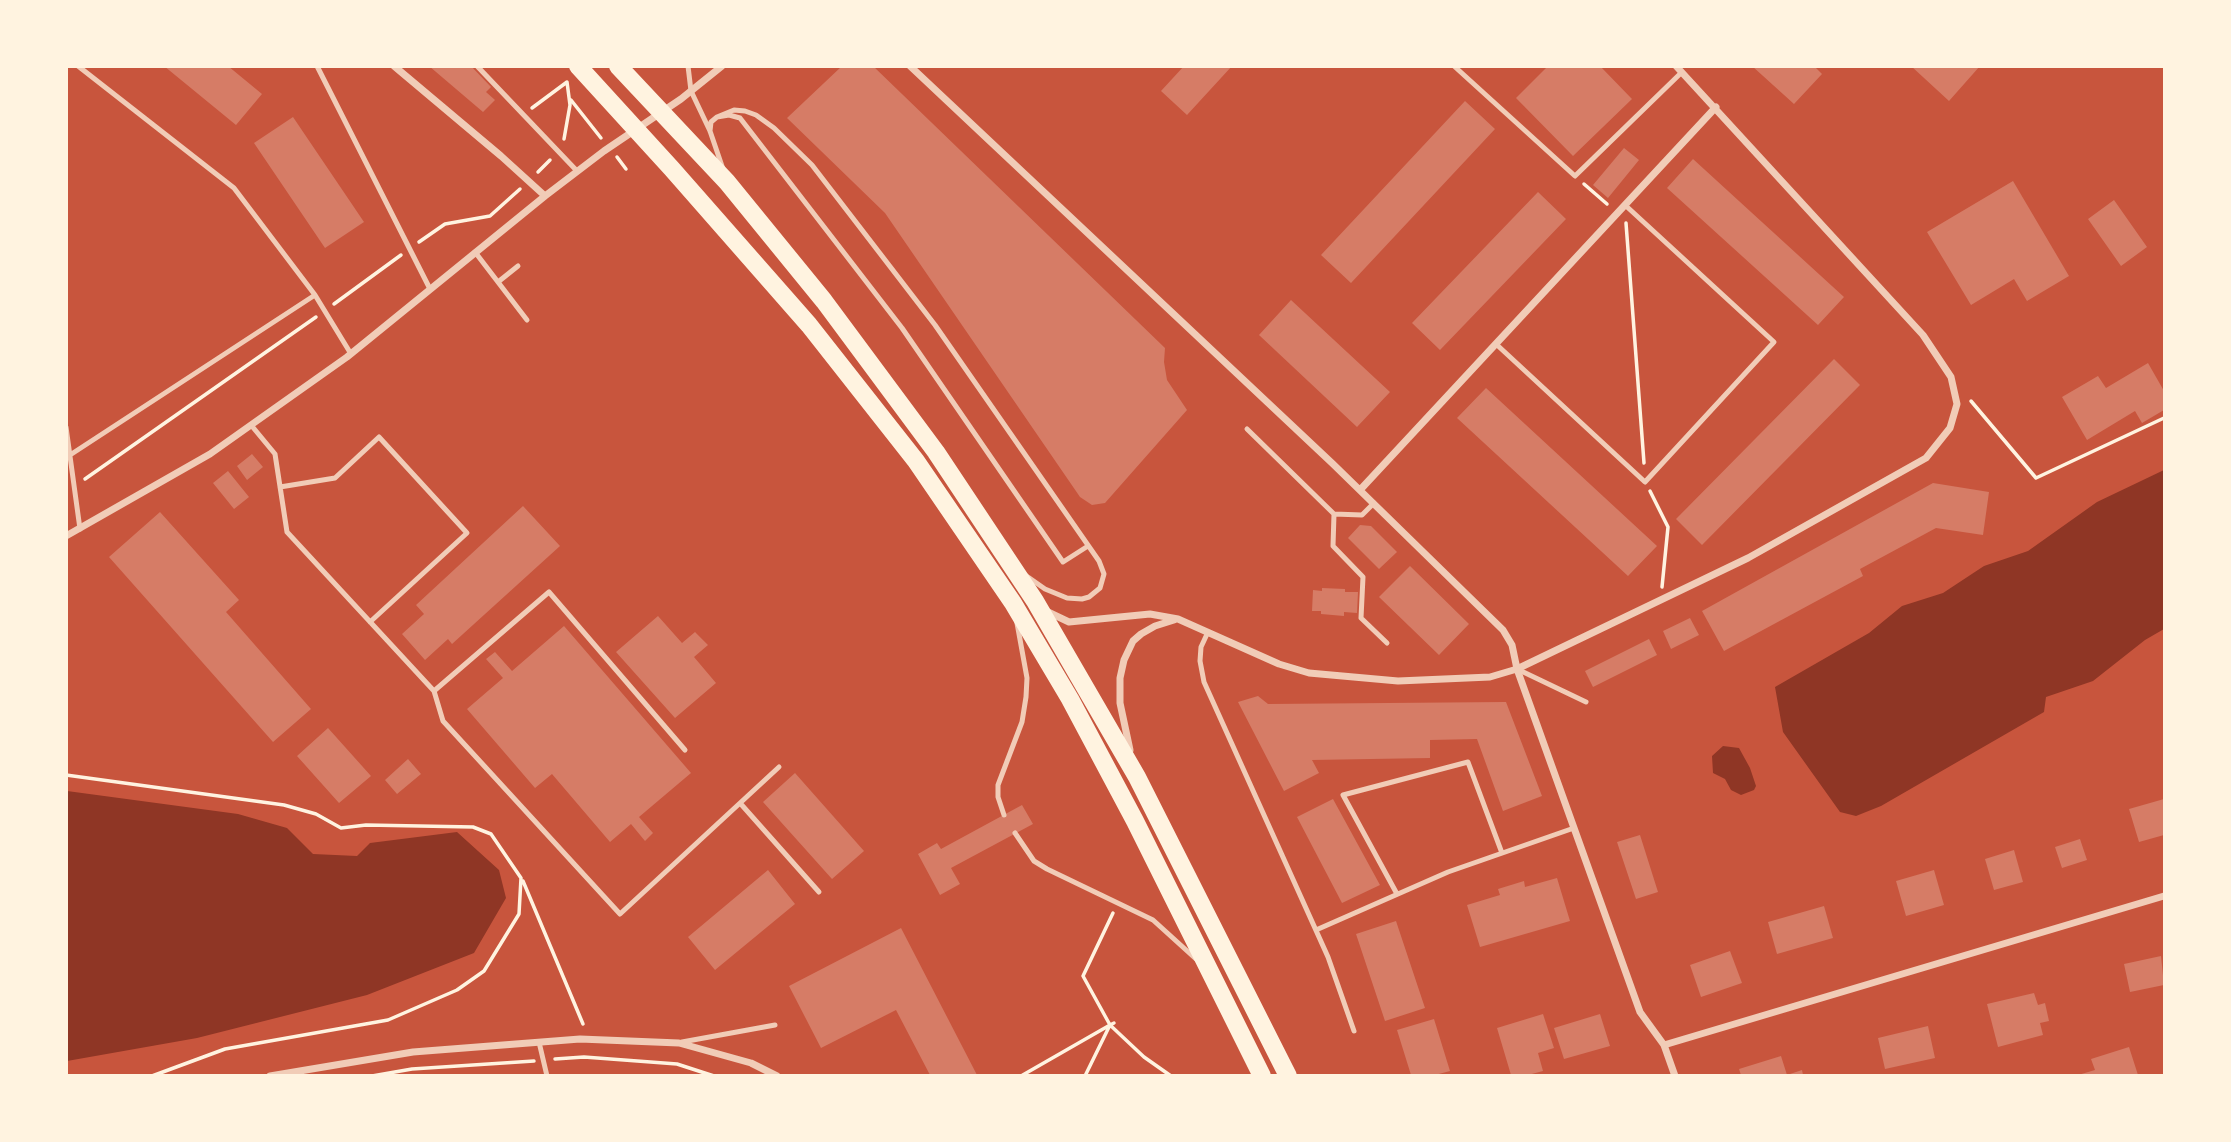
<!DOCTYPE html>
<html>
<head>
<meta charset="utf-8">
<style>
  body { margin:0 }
  #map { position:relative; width:2231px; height:1142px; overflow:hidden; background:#c8553d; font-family:Lora,serif }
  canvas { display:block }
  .frame { position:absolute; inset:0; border:68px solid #fff3e0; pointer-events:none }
</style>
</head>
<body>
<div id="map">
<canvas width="2231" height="1142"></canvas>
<div class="frame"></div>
</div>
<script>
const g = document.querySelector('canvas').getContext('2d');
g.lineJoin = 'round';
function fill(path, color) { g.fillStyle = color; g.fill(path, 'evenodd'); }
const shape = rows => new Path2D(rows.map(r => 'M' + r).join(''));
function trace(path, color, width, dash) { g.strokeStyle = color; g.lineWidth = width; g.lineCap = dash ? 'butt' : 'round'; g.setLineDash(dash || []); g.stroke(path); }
const water = shape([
  [2164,470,2164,629,2145,640,2093,681,2046,697,2044,712,1881,806,1856,816,1840,812,1783,732,1775,687,1869,633,1902,606,1943,593,1984,566,2028,551,2097,502],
  [1723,746,1739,748,1750,768,1756,786,1754,790,1741,795,1731,790,1725,779,1713,773,1712,756],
  [67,791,238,814,287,828,313,854,357,856,370,843,457,832,499,870,506,898,474,953,367,995,197,1038,67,1061]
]);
const building = shape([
  [164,66,228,66,262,94,236,125],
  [429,66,471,66,491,87,486,92,495,100,483,112],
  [842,66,873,66,1165,348,1164,362,1167,380,1187,410,1105,503,1092,505,1080,497,885,213,787,118],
  [1184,66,1232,66,1187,115,1161,91],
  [1548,66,1600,66,1632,99,1573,156,1516,98],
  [1752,66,1814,66,1822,74,1794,104],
  [1911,66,1980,66,1949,101],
  [1465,101,1495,129,1351,283,1321,255],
  [293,117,364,222,325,248,254,143],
  [1624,148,1639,160,1608,198,1593,185],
  [1693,159,1844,297,1818,325,1667,188],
  [2013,181,2069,276,2027,301,2014,279,1971,305,1927,232],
  [1538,192,1566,219,1440,350,1412,323],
  [2114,200,2147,247,2121,266,2088,219],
  [1291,300,1390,392,1357,427,1259,335],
  [1834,359,1860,385,1702,545,1676,519],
  [2148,363,2164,391,2164,410,2142,423,2135,411,2087,440,2062,397,2098,376,2106,388],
  [1486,388,1657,546,1628,576,1457,418],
  [252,454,263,467,247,480,237,466],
  [228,471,249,497,234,509,213,483],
  [1933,483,1989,492,1983,535,1936,528,1860,569,1863,576,1724,651,1702,611],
  [523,506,560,546,452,644,448,639,425,660,402,634,424,614,416,605],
  [160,512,239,600,226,612,311,709,273,742,109,557],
  [1360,525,1371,526,1397,552,1379,569,1348,538],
  [1410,566,1469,624,1439,655,1379,597],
  [1322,588,1345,589,1345,592,1358,592,1357,613,1344,612,1344,616,1321,614,1321,611,1312,611,1313,590,1322,591],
  [658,616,682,643,695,632,708,645,694,657,716,683,675,718,616,652],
  [1690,618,1699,635,1671,649,1663,631],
  [564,626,691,773,639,817,653,833,645,841,631,824,610,842,552,774,535,788,467,709,503,678,486,659,495,652,512,671],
  [1649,639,1657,655,1593,687,1585,671],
  [1258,696,1268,704,1506,702,1542,796,1503,811,1477,739,1430,740,1430,758,1312,760,1319,773,1284,791,1238,702],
  [328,728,371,776,339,803,297,756],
  [408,759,421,774,397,794,385,780],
  [795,773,864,851,832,879,763,802],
  [1333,799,1380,885,1342,903,1297,817],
  [2164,799,2164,835,2139,842,2129,809],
  [1022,805,1033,824,951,868,960,884,940,895,918,854,937,843,941,849],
  [1640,835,1658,892,1636,899,1617,842],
  [2080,839,2087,860,2062,868,2055,847],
  [2014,850,2023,882,1994,890,1985,859],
  [768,870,795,904,715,970,688,937],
  [1934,870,1944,905,1906,916,1896,881],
  [1557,878,1570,921,1480,947,1467,905,1500,895,1498,889,1524,881,1525,887],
  [1824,906,1833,938,1777,954,1768,922],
  [1396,921,1425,1008,1385,1021,1356,934],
  [901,928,977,1075,930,1075,896,1010,821,1048,789,986],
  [1730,951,1742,983,1701,997,1690,965],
  [2161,956,2164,985,2130,992,2124,964],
  [2034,993,2038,1005,2045,1003,2049,1021,2040,1023,2043,1035,1998,1047,1987,1004],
  [1543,1014,1554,1048,1538,1053,1543,1071,1528,1075,1511,1075,1497,1028],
  [1600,1014,1610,1046,1564,1059,1554,1028],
  [1434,1019,1450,1071,1435,1075,1411,1075,1397,1030],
  [1928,1026,1935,1058,1885,1069,1878,1038],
  [2129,1047,2138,1075,2078,1075,2095,1070,2091,1059],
  [1781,1056,1787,1075,1802,1070,1803,1075,1741,1075,1739,1069]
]);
const path = shape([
  [571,100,601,138],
  [532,108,567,82,570,105,564,139],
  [617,157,626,169],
  [538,172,550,160],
  [1584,184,1607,204],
  [1626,223,1644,463],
  [419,242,445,224,490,216,520,189],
  [334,304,401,255],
  [1971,401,2036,478,2164,418],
  [85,479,316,317],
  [1650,491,1668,527,1662,587],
  [66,775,284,805,316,814,341,828,366,825,473,827,491,834,521,878,519,914,484,971,457,990,388,1020,225,1049,152,1076],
  [523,881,583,1024],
  [1113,913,1083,976,1110,1025,1114,1023],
  [1110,1025,1144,1057,1171,1076],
  [555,1059,584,1057,677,1064,714,1076],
  [372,1076,412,1069,534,1061],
  [1021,1076,1110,1025],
  [1085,1076,1109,1027]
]);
const service = shape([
  [78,66,234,188,315,295,351,354],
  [317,66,430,289],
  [477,66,577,171],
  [688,66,691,91,710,131,723,169],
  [1454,66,1575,176,1682,72],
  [717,117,734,110,745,111,756,115,774,128,812,165,935,325,1099,561,1104,574,1100,588,1089,597,1082,599,1067,598,1045,589,1025,575],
  [710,131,711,122,717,117,729,115,740,118,902,328,1063,562,1088,546],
  [475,252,527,320],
  [498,282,518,266],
  [1496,344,1645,482,1774,342,1625,205],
  [251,425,275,454,287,532,434,691,443,721,620,914,779,767],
  [66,427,80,529],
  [1247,429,1334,514,1362,515,1374,503],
  [70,455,315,295],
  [280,487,335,478,379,437,467,533,370,622],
  [1334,514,1333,546,1363,577,1361,618,1387,643],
  [1208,632,1201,647,1200,661,1204,682,1328,957,1354,1031],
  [1517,669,1586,702],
  [434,691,549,592,685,750],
  [740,803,819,892],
  [1004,815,998,797,998,785,1022,722,1026,697,1027,678,1017,623],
  [1015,833,1034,861,1047,869,1153,920,1196,959],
  [1397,894,1343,795,1468,762,1502,853],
  [1316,930,1448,872,1574,828],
  [539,1042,547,1076],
  [682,1042,775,1025]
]);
const minor = shape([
  [394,66,501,156,545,196],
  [910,66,1333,464,1503,630,1512,645,1517,669,1640,1012,1664,1045,1675,1076],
  [1360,490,1716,107],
  [66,536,210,454,347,357,545,196,604,151,681,99,722,66],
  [1048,612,1069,622,1150,614,1178,619,1279,664,1309,673,1398,681,1490,677,1517,669,1748,558,1926,458,1950,428,1957,404,1951,377,1923,335,1676,66],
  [1130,750,1120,703,1120,678,1124,660,1133,641,1141,634,1155,626,1174,620],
  [1664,1045,2164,896],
  [270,1076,413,1052,580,1039,679,1043,751,1063,777,1076]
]);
const primary = shape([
  [578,66,672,169,809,325,916,461,1013,603,1070,699,1135,821,1262,1076],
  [618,66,727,182,824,301,936,452,1035,601,1137,777,1288,1076]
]);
fill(water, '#8f3625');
fill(building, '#d67c66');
trace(path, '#fff3e0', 3.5);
trace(service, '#f1ccb7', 5);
trace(minor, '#f1ccb7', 7);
trace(primary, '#fff3e0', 18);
</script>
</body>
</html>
